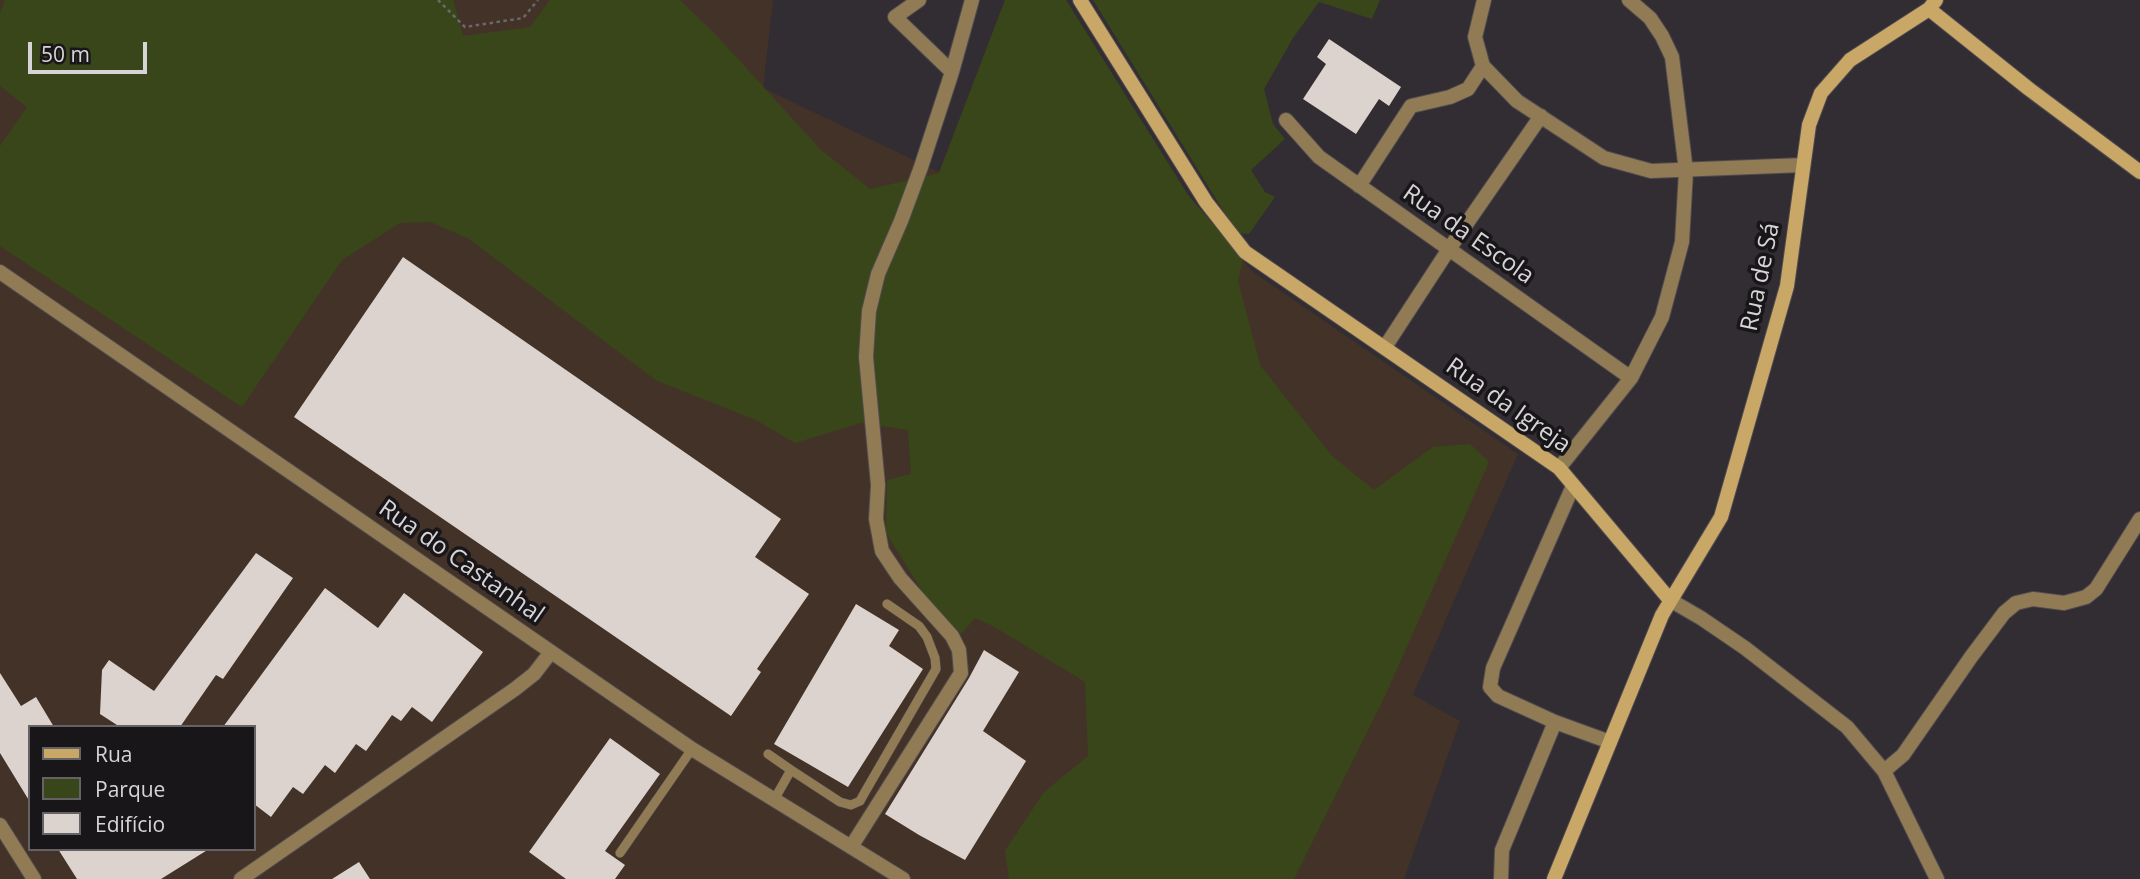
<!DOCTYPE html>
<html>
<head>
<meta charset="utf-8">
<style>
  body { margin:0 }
  #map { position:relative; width:2140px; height:879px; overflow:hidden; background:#322d32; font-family:"Open Sans",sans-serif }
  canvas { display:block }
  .legend { position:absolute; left:28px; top:725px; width:228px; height:126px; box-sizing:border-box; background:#181618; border:2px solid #646264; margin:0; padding:9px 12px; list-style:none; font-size:21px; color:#d7d4d7 }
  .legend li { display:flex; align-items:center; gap:14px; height:35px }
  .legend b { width:35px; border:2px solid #646264 }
  .scale { position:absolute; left:28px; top:42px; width:119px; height:32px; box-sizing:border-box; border:4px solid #d7d4d7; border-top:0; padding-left:9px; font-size:21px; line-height:24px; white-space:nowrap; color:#d7d4d7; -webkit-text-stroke:5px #181618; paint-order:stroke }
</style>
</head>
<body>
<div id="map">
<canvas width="2140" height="879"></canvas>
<ul class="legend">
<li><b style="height:9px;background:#c9a767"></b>Rua</li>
<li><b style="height:19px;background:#39461a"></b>Parque</li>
<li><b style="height:19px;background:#dcd3ce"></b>Edifício</li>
</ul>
<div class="scale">50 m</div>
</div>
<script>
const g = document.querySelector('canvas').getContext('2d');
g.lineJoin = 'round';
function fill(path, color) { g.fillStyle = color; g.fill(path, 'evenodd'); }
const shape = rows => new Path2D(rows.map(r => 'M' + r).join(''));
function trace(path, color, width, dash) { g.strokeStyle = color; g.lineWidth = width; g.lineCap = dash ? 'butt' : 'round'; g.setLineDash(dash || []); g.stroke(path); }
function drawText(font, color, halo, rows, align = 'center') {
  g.font = font + ' "Open Sans",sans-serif'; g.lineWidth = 7; g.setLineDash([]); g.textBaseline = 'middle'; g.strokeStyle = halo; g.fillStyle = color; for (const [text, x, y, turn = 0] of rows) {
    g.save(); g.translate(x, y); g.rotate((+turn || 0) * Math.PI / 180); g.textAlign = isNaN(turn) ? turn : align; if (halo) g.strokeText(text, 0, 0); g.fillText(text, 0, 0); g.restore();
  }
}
const industrial = shape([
  [0,0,773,0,763,88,939,172,1005,0,1066,0,1188,195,1253,272,1518,454,1413,695,1460,721,1404,879,0,879],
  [30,727,254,727,254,849,30,849]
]);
const green = shape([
  [5,0,453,0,463,36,530,27,550,0,680,0,718,37,820,149,870,189,939,173,1005,0,1066,0,1188,195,1243,259,1238,281,1260,365,1332,456,1374,490,1433,447,1470,444,1489,462,1385,696,1294,879,1009,879,1005,851,1044,792,1088,756,1085,682,993,626,975,618,961,634,926,597,886,533,887,480,911,474,908,430,861,423,795,443,756,420,657,381,469,239,431,222,400,223,342,260,242,407,0,246,0,146,27,107,0,86,0,13],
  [1093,0,1380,0,1372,19,1319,2,1293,38,1264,89,1273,124,1285,139,1251,170,1265,192,1275,197,1249,234,1237,233]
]);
const building = shape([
  [1329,39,1401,87,1389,106,1379,99,1356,134,1303,99,1326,64,1317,57],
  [403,257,781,519,755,557,809,594,757,669,761,672,731,716,294,417],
  [256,553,293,578,223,679,216,675,180,727,120,727,100,714,102,670,109,660,154,691],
  [325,588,378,628,404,593,483,652,432,722,412,707,401,721,392,715,366,751,356,744,335,773,325,765,303,794,293,787,271,817,254,804,254,727,223,727],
  [856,604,899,630,889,646,923,669,848,787,774,744],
  [984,650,1019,672,983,731,1026,761,965,860,919,835,885,814,969,678],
  [0,673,21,706,36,697,54,727,30,727,30,802,0,753],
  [610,738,660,774,605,851,625,865,615,879,566,879,529,852],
  [58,849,209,849,161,879,77,879],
  [359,862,370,879,332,879]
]);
const path = shape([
  [438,0,465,27,523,18,538,0]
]);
const lane = shape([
  [768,754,791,770],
  [774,800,791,770,840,802,851,805,860,801,865,792,936,669,935,658,927,637,919,626,887,604],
  [620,853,692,749]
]);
const street = shape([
  [919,0,895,17,952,72],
  [1483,66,1517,101,1604,158,1651,171,1803,165],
  [1286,120,1319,157,1631,378],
  [1359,186,1411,106,1450,97,1468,89,1483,66,1475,37,1484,0],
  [0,272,692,749,903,879],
  [1385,347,1449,249,1541,116],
  [1559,468,1631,378,1662,317,1682,242,1686,171,1672,57,1662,36,1650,18,1629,0],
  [1573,486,1493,668,1490,687,1498,696,1555,722,1610,742],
  [1670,600,1701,618,1745,648,1847,727,1884,771,1937,879],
  [1884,771,1903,755,1971,657,2004,613,2016,603,2033,599,2064,603,2086,597,2096,589,2140,519],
  [0,825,34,879],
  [851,847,961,673,959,650,952,636,900,578,882,551,876,519,878,485,866,357,869,311,878,274,901,221,921,167,952,72,972,0],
  [241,879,515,689,534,674,551,652],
  [1501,879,1502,850,1555,722]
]);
const secondary = shape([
  [1080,0,1206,202,1245,252,1559,468,1670,600],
  [1929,9,2029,89,2140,172],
  [1554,879,1662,615,1721,517,1787,286,1809,125,1821,93,1850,60,1929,9,1936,0]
]);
const streetNames = [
  ["Rua da Escola",1468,235,35],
  ["Rua de Sá",1761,277,-78],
  ["Rua da Igreja",1508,406,35],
  ["Rua do Castanhal",461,562,35]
];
fill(industrial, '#433227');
fill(green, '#39461a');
fill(building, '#dcd3ce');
trace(lane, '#504b50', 10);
trace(street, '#504b50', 16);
trace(secondary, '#504b50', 16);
trace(path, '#6b676b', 2.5, [3.5, 3.5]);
trace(lane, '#917b54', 9);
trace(street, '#917b54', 14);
trace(secondary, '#c9a767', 14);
drawText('24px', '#d7d4d7', '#181618', streetNames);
</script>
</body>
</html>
